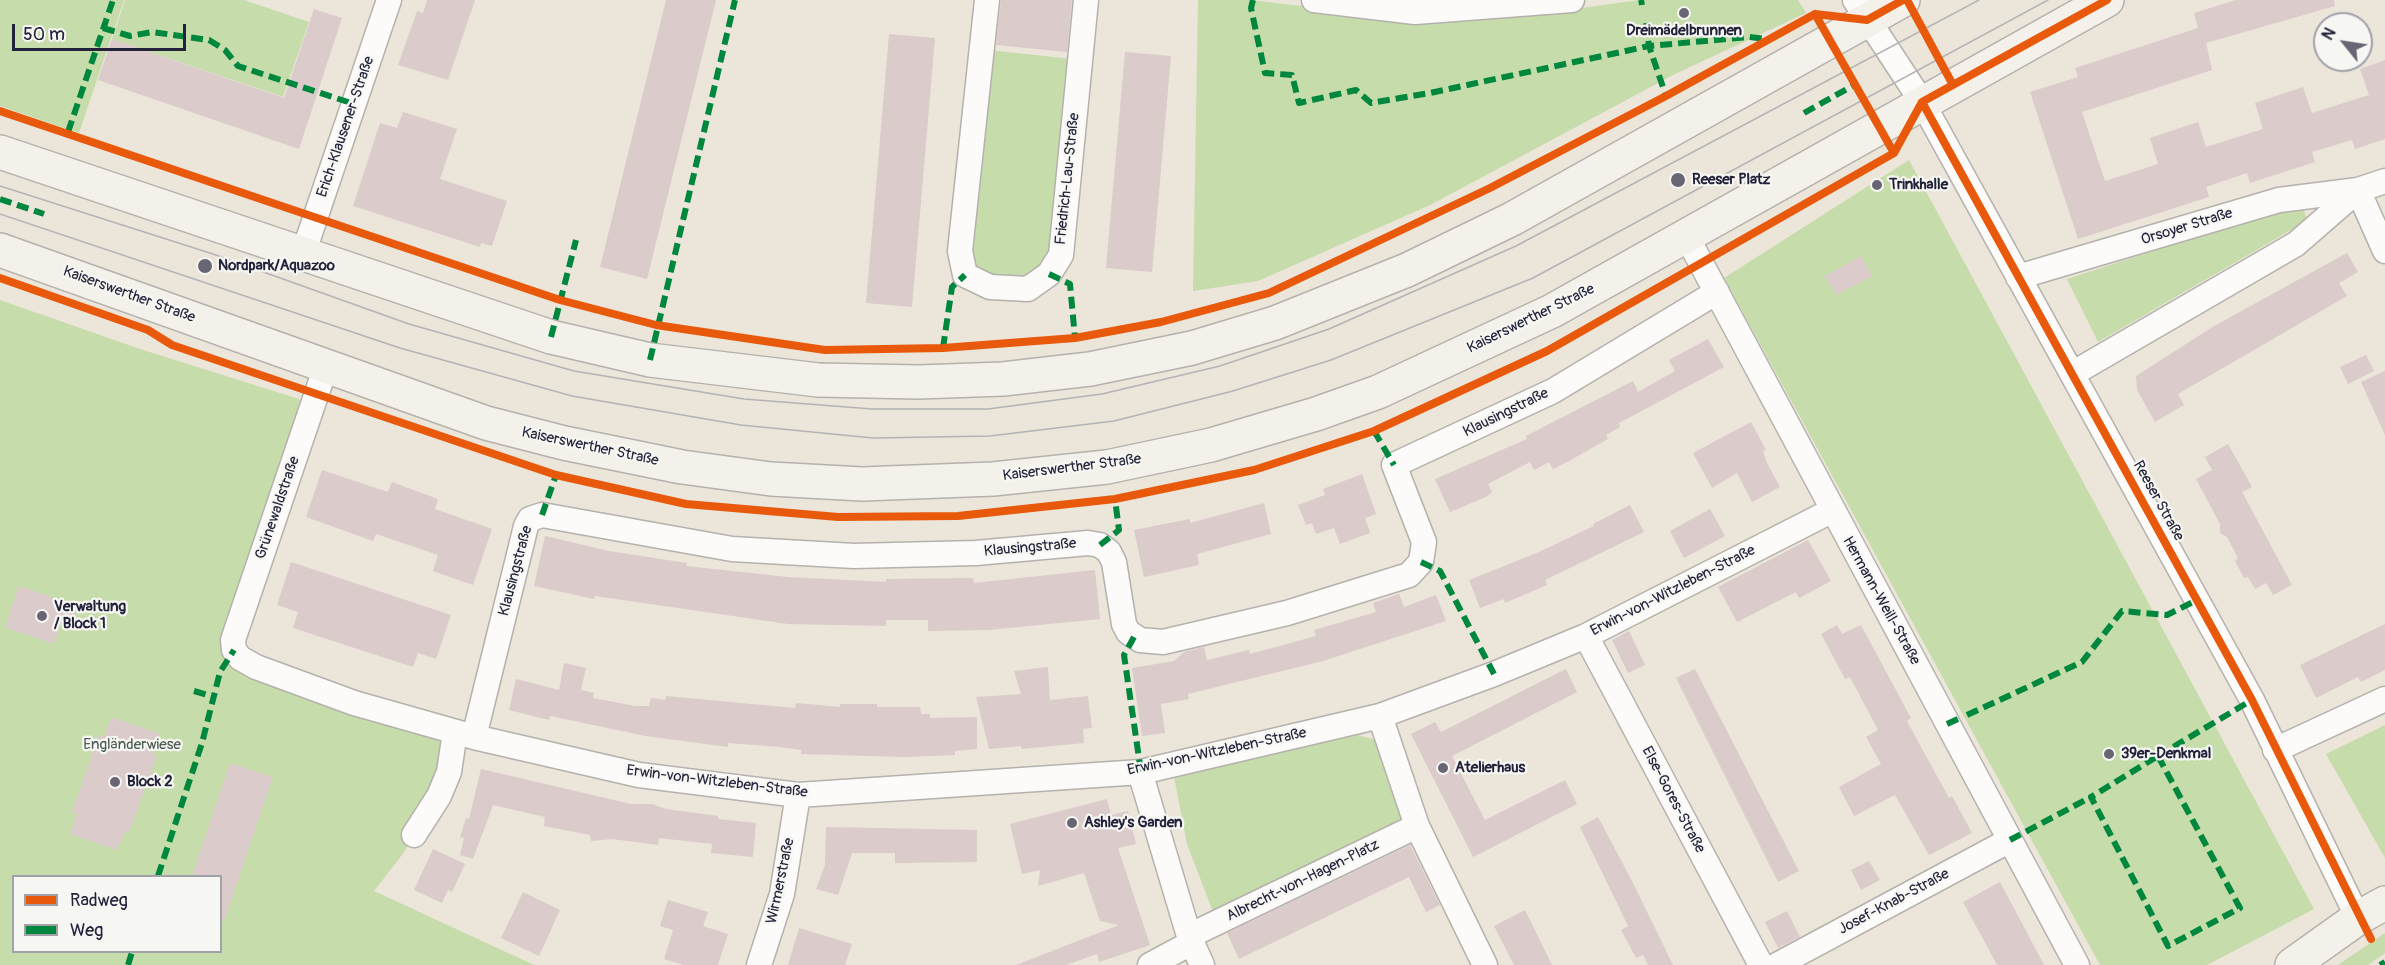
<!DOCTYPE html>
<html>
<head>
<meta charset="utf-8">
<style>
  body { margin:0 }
  #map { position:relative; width:2385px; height:965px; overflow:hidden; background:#ebe5da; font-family:Pangolin,sans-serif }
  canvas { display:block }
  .legend { position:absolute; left:12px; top:875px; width:210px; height:78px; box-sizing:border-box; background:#f6f6f2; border:2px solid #a1a1a9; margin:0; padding:8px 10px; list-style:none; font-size:18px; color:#22223b }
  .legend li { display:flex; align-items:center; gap:12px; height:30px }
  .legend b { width:30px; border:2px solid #a1a1a9 }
  .north { position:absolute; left:2313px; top:12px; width:60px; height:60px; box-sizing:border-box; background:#f6f6f2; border:2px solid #a1a1a9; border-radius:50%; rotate:300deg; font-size:16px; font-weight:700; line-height:24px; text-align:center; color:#22223b }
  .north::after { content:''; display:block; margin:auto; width:21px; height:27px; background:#686673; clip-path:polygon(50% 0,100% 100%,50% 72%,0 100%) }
  .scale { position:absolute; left:12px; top:24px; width:174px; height:27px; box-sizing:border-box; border:3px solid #22223b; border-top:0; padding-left:8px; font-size:18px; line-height:21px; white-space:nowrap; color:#22223b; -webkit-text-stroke:4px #f6f6f2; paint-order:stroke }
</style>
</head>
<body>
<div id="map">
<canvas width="2385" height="965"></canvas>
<ul class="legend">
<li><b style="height:8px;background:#e8590c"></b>Radweg</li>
<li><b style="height:8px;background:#00873e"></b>Weg</li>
</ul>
<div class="north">N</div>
<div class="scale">50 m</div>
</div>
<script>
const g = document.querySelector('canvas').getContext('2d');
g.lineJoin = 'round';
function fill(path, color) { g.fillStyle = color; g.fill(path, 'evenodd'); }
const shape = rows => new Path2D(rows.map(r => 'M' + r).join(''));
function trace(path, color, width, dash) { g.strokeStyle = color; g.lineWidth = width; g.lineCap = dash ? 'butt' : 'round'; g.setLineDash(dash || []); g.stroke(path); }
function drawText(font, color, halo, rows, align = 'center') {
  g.font = font + ' Pangolin,sans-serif'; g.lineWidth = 4.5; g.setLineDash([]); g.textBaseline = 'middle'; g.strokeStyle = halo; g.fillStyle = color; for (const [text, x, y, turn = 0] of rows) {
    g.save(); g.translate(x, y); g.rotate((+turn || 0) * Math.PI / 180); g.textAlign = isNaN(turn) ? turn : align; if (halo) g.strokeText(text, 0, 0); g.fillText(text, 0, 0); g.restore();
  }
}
const green = shape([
  [0,0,124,0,79,133,0,106],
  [125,0,244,0,309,22,283,97,112,39],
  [1198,0,1250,0,1415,19,1568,10,1639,0,1798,0,1806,13,1675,74,1430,205,1258,281,1193,291],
  [989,50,1072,59,1056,253,1035,276,1011,280,978,273,971,259],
  [1909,160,2314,909,2207,965,2100,965,1724,278],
  [2292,206,2304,210,2306,217,2303,223,2098,342,2067,279],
  [0,300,140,349,299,399,304,410,227,654,444,740,447,765,405,851,374,891,534,965,0,965],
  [14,876,220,876,220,952,14,952],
  [2385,725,2385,858,2326,754],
  [1354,734,1376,740,1408,824,1215,917,1187,844,1174,777],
  [2385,933,2385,953,2368,965,2338,965]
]);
const building = shape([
  [427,0,475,0,448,80,398,65,417,11,423,13],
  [666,0,716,0,647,279,600,267],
  [1001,0,1072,0,1067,52,996,45],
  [2236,0,2334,0,2335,6,2206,43,2212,70,2082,112,2105,181,2158,164,2150,138,2198,122,2206,147,2263,129,2255,103,2303,87,2312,113,2369,95,2360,69,2385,60,2385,139,2355,149,2352,140,2312,152,2315,162,2250,183,2247,173,2206,187,2209,196,2206,198,2078,239,2030,92,2078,77,2075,68,2198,28,2194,13],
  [314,9,342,18,299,149,98,80,112,39,284,98],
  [889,34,935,38,912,307,866,303],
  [1125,52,1171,56,1152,272,1106,268],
  [403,112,457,129,440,179,507,201,492,246,481,243,480,247,353,206,380,123,397,128],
  [2347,253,2358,272,2339,283,2347,296,2178,394,2184,405,2155,422,2137,390,2136,376,2214,326],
  [1861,256,1872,276,1836,295,1825,276],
  [1708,339,1724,367,1619,423,1620,427,1606,435,1608,439,1569,461,1553,469,1549,462,1534,470,1530,462,1488,484,1492,492,1486,497,1450,512,1435,479,1527,439,1526,436,1633,381,1638,392,1675,371,1669,360],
  [2366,355,2374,371,2348,384,2340,367],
  [2385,371,2385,435,2361,382],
  [1751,422,1766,450,1763,451,1766,461,1780,487,1752,502,1737,473,1712,488,1693,453],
  [2228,444,2252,487,2242,492,2292,585,2273,595,2266,583,2255,589,2248,577,2244,578,2235,561,2238,558,2227,537,2220,533,2220,524,2196,479,2212,470,2205,457],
  [322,470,388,492,392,482,438,499,435,509,492,529,473,585,433,571,438,555,376,534,373,541,306,517],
  [1362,474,1376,514,1365,518,1370,533,1340,544,1334,528,1316,534,1312,523,1306,525,1298,505,1325,495,1323,489],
  [1264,503,1271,534,1197,554,1199,565,1144,577,1134,530,1190,519,1190,523],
  [1630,505,1644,532,1545,580,1547,585,1505,603,1504,599,1480,608,1469,580,1539,552,1594,526,1593,524],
  [1710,509,1725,536,1684,558,1670,531],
  [545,536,609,551,687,563,686,566,788,577,886,582,886,579,973,578,974,583,1095,570,1100,619,988,630,928,631,928,620,886,620,886,626,788,624,595,596,594,599,534,586],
  [1808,540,1831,581,1799,598,1796,592,1737,622,1718,587],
  [291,562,451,615,436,659,418,653,413,667,293,628,298,612,277,605],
  [19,586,78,606,72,626,61,623,54,644,5,627],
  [1399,594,1404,607,1436,595,1446,621,1323,661,1188,694,1189,699,1161,704,1165,733,1142,736,1132,668,1174,661,1184,652,1204,647,1207,660,1249,650,1250,654,1316,636,1314,630,1376,612,1373,603],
  [2385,624,2385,670,2361,682,2358,677,2316,698,2300,665],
  [1837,625,1842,634,1861,625,1911,718,1907,721,1949,798,1952,796,1972,833,1929,855,1895,795,1854,816,1839,787,1881,764,1866,737,1878,730,1850,677,1845,679,1821,634],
  [1629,631,1645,665,1628,673,1612,640],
  [564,663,586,668,581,690,594,693,593,698,635,706,649,706,651,698,666,700,666,696,795,708,796,703,840,707,840,704,877,704,877,707,920,707,921,714,930,714,930,718,977,717,977,749,955,751,955,755,905,757,801,754,801,750,780,747,728,743,728,747,646,736,550,716,549,720,509,710,516,679,559,690],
  [1048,667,1050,700,1088,696,1092,728,1083,729,1084,743,1021,749,1021,746,989,749,976,697,1021,694,1014,671],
  [1566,669,1577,692,1452,756,1485,820,1565,780,1577,804,1473,857,1411,734,1435,722,1441,732],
  [1695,669,1799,871,1778,882,1676,678],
  [111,717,160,734,153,754,157,756,129,832,125,831,117,850,70,834,77,814,72,812,99,735,104,737],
  [230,763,273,777,224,921,220,921,220,876,192,876],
  [481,769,631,804,652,804,666,809,718,816,718,819,756,823,753,857,711,853,712,844,659,838,658,845,612,839,591,841,590,835,544,826,545,817,493,805,473,859,460,855,464,838,460,837,466,818,469,819],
  [1107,799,1111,815,1128,811,1136,844,1118,848,1150,945,1099,962,1097,954,1066,965,1016,965,1119,925,1100,921,1084,873,1038,886,1040,870,1022,874,1010,824],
  [1598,817,1632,881,1673,965,1648,965,1643,955,1636,958,1621,930,1628,926,1580,827],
  [826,827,977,830,977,862,895,863,895,853,852,853,838,895,816,889,825,865],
  [1410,845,1440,905,1426,912,1409,877,1239,959,1227,933],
  [433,849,465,864,452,892,448,890,442,903,414,890],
  [1869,861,1880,880,1861,890,1851,870],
  [2000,882,2033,944,2044,965,1997,965,1983,939,1963,902],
  [523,892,560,910,539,956,501,938],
  [668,900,708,912,703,926,728,934,718,965,683,965,664,959,673,930,660,926],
  [1525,910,1552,965,1514,965,1494,926],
  [1787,911,1800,937,1778,948,1765,922],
  [799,928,852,944,845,965,788,965]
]);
const street = shape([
  [987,0,960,251,965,275,990,287,1028,289,1049,274,1061,255,1086,0],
  [1314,0,1415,12,1572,0],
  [1855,0,1922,102,2252,700,2358,918],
  [2358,190,2385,251],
  [1687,237,2077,965],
  [303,254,389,0],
  [2018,277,2279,200,2358,190,2385,181],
  [326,366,233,640,234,650,240,658,256,667,354,703,474,737,639,775,798,795,1141,772,1380,716,1494,674,1586,636,1831,511],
  [2072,374,2296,244,2358,190],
  [1586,636,1761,965],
  [1380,716,1417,826,1485,965],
  [474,737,526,526,530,519,542,515,732,549,854,556,976,553,1088,543,1100,545,1109,552,1114,562,1124,624,1128,632,1140,640,1163,642,1287,613,1409,575,1421,562,1424,542,1394,465,1553,391,1717,292],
  [2275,750,2385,699],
  [1140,772,1189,936,1202,965],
  [414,835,439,796,449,772,455,732],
  [1189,936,1417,826],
  [759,965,782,894,798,795],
  [1150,965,1191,943],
  [1777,965,2010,840]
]);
const secondary = shape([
  [0,152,551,337,650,360,818,380,919,382,1003,379,1090,369,1192,348,1275,323,1407,270,1512,219,1903,0],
  [0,250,486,423,564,443,682,467,771,479,862,484,993,479,1107,467,1211,445,1316,414,1378,392,1552,311,2107,0],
  [2292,965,2358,918,2385,903]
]);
const tram = shape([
  [0,186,213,254,409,324,574,371,744,399,872,409,988,409,1102,394,1220,366,1329,329,1516,246,1979,0],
  [0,214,400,348,572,396,741,425,873,438,990,436,1114,421,1233,391,1331,360,1533,278,2048,0]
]);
const quiet = shape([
  [1253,0,1251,8,1265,73,1292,75,1299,103,1356,90,1371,103,1430,93,1649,46,1749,37,1766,39],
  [1641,0,1642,5],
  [1646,23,1649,46,1666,96],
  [103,28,130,36,152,32,209,40,225,50,238,66,354,104],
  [1804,113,1856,84],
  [68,132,113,0],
  [0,199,44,214],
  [1049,274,1070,284,1075,338],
  [551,337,576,240],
  [943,348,952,287,965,275],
  [650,360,735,0],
  [1374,431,1394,465],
  [542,515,556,475],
  [1100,545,1119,530,1115,499],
  [1421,562,1440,571,1494,674],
  [1134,637,1124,655,1141,772],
  [194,691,215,697],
  [1967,715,2082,662,2122,611,2167,615,2197,600],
  [1947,724,1960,718],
  [2158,756,2240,908,2168,946,2091,797,2158,756],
  [2158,756,2252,700],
  [2010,840,2091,797],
  [158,876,202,743,220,672,234,650],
  [128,965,132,952],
  [2380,965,2385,962]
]);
const cycleway = shape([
  [1907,0,1953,85],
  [1815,14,1894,153],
  [1922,102,2252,700,2371,939],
  [0,111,560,300,656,325,825,350,943,348,1075,338,1161,322,1269,293,1490,188,1666,96,1815,14,1867,20,1903,0],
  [0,278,148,330,172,345,556,475,686,504,838,517,958,516,1115,499,1254,470,1374,431,1547,351,1894,153,1922,102,2107,0]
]);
const markers = [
  [1684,13,6,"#686673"],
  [1678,180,8,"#686673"],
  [1877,185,6,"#686673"],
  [205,266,8,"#686673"],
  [42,616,6,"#686673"],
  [2109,754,6,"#686673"],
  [1443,768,6,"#686673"],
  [115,782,6,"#686673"],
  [1072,823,6,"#686673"]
];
const poiNames = [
  ["Dreimädelbrunnen",1684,31,"center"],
  ["Reeser Platz",1692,180],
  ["Trinkhalle",1889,185],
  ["Nordpark/Aquazoo",218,266],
  ["Verwaltung",54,607],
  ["/ Block 1",54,624],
  ["39er-Denkmal",2121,754],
  ["Atelierhaus",1455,768],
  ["Block 2",127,782],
  ["Ashley's Garden",1084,823]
];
const streetNames = [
  ["Erich-Klausener-Straße",346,127,-71],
  ["Friedrich-Lau-Straße",1068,179,-84],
  ["Orsoyer Straße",2187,227,-17],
  ["Kaiserswerther Straße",129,295,20],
  ["Kaiserswerther Straße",1531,319,-26],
  ["Klausingstraße",1506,413,-26],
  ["Kaiserswerther Straße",590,447,12],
  ["Kaiserswerther Straße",1072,468,-7],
  ["Reeser Straße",2158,501,61],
  ["Grünewaldstraße",278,508,-71],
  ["Klausingstraße",1030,548,-5],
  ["Klausingstraße",516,571,-75],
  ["Erwin-von-Witzleben-Straße",1673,591,-27],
  ["Hermann-Weill-Straße",1881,601,61],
  ["Erwin-von-Witzleben-Straße",1217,752,-12],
  ["Erwin-von-Witzleben-Straße",717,782,7],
  ["Else-Gores-Straße",1673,800,62],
  ["Wirmerstraße",781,881,-78],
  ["Albrecht-von-Hagen-Platz",1303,881,-26],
  ["Josef-Knab-Straße",1894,902,-28]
];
const parkNames = [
  ["Engländerwiese",132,745]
];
fill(green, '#c6dcaa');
fill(building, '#dccbcb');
trace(street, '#b5b1ad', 27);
trace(secondary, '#b5b1ad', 36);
trace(street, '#fcfbf9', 24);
trace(secondary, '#f4f1eb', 33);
trace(tram, '#b4b3b5', 1.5);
trace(quiet, '#00873e', 6, [12, 6]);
trace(cycleway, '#e8590c', 8);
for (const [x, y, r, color] of markers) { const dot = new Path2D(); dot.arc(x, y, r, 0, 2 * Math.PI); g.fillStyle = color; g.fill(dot); trace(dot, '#f6f6f2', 2); }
drawText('bold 15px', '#22223b', '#f6f6f2', poiNames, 'left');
drawText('15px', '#22223b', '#f6f6f2', streetNames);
drawText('15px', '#4a5851', '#f6f6f2', parkNames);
</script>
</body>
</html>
